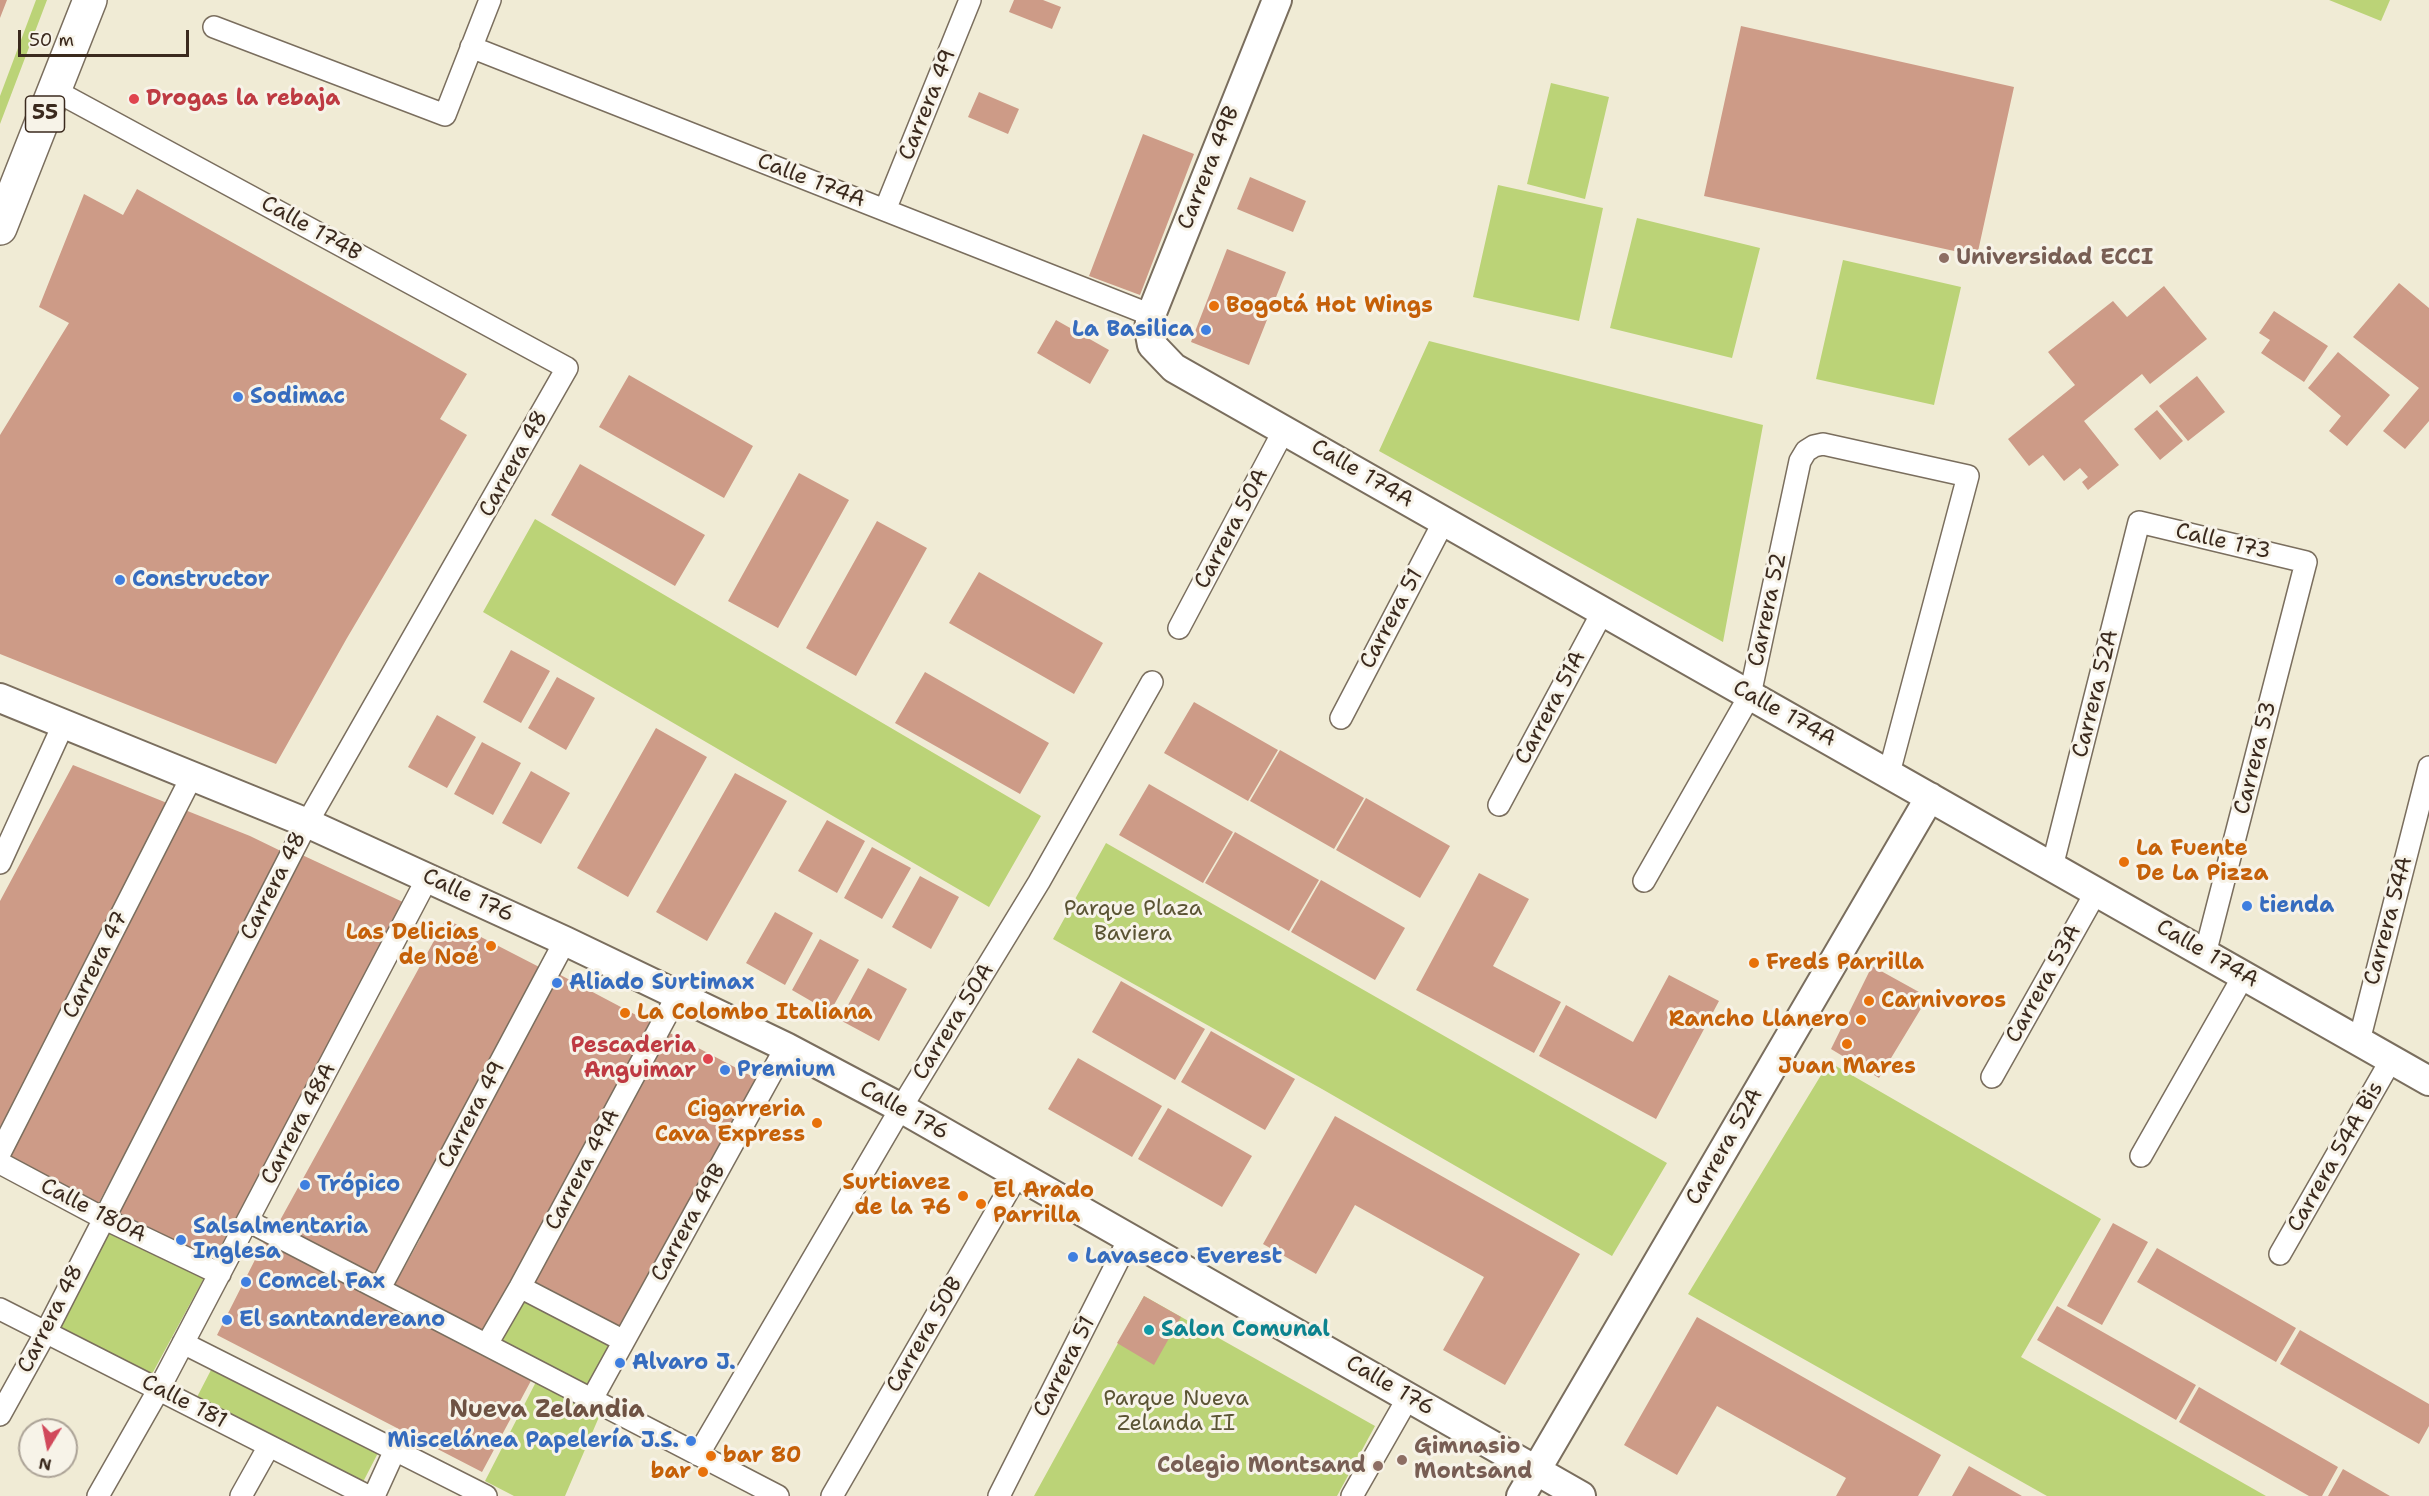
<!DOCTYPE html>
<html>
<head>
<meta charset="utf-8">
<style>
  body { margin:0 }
  #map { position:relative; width:2429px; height:1496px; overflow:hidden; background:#f0ebd5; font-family:"Shantell Sans",sans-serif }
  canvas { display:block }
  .north { position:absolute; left:18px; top:1418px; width:60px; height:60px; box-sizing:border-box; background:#f7f3e8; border:2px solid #aca397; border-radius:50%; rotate:190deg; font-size:16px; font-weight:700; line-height:24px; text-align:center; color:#3b2a1e }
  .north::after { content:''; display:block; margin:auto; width:21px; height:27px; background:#d1495b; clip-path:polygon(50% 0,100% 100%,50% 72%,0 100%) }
  .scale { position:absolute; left:18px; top:30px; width:171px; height:27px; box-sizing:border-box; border:3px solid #3b2a1e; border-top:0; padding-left:8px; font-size:18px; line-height:21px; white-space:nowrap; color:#3b2a1e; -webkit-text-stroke:4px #f7f3e8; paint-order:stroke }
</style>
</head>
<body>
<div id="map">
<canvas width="2429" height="1496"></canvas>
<div class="north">N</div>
<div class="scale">50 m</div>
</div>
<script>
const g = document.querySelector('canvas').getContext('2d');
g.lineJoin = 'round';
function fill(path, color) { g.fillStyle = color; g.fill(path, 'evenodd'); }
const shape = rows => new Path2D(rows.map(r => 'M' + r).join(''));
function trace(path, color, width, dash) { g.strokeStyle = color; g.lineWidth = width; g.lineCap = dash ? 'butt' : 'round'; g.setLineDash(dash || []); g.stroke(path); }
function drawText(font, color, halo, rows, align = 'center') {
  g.font = font + ' "Shantell Sans",sans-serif'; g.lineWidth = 6; g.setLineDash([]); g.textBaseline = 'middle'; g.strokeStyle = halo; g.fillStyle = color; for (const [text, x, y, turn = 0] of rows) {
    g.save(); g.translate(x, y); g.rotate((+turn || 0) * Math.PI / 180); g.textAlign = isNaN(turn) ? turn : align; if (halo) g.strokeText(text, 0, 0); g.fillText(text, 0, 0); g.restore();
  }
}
const green = shape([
  [36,0,47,0,0,124,0,96],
  [2329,0,2390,0,2381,21],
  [1551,83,1609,97,1585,199,1527,184],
  [1498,185,1603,208,1579,321,1473,297],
  [1637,218,1760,248,1732,358,1610,328],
  [1843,260,1961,287,1934,405,1816,379],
  [1429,341,1763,425,1723,642,1379,451],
  [535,519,1041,816,989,907,483,612],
  [1106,843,1667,1163,1612,1256,1322,1089,1053,939],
  [1829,1062,2101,1219,2021,1357,2266,1496,2047,1496,1688,1294],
  [105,1229,204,1278,152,1374,55,1327],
  [1144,1296,1375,1426,1337,1496,1034,1496],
  [524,1298,615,1346,590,1391,499,1345],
  [211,1370,378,1453,363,1482,196,1399],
  [538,1378,602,1410,565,1496,514,1496,485,1481]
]);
const building = shape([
  [0,0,7,0,0,18],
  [1014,0,1043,0,1061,7,1052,29,1009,12],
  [1741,26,2014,87,1977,256,1704,196],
  [979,92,1019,109,1008,134,968,117],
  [1143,134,1194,154,1140,295,1089,276],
  [1250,177,1306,201,1293,232,1237,209],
  [137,189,467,374,440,419,467,435,347,638,276,764,0,654,0,435,69,323,39,307,84,194,123,215],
  [1227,249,1286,272,1249,365,1191,342],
  [2399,283,2429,308,2429,421,2405,449,2383,431,2419,388,2353,337],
  [2164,286,2207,339,2150,384,2142,374,2084,421,2119,465,2088,490,2082,482,2088,477,2080,468,2064,481,2043,455,2029,466,2008,439,2075,385,2048,352,2113,301,2127,317],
  [2274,311,2328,346,2304,382,2261,353,2270,340,2259,333],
  [1056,320,1109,350,1090,384,1037,353],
  [2338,352,2390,395,2347,446,2329,431,2341,416,2308,388],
  [629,375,753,446,724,498,599,427],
  [2197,376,2225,412,2188,441,2159,406],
  [2157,410,2183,441,2160,460,2134,429],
  [580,464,705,535,675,586,551,515],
  [799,473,849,500,778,628,728,601],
  [877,521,927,548,856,676,806,648],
  [979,572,1103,643,1074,694,949,623],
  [511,650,550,671,521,723,483,702],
  [925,672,1049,743,1020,794,895,723],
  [557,677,595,698,566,750,528,728],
  [1194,702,1278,750,1248,801,1164,753],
  [437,715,476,737,447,788,408,767],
  [656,728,707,757,628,897,577,868],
  [482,742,521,763,493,815,454,794],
  [1280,750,1364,798,1334,849,1250,801],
  [73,765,172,805,0,1141,0,901],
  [531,771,570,793,541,844,502,823],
  [735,773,787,801,707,941,656,912],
  [1149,784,1233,832,1203,883,1119,835],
  [1366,798,1450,846,1420,898,1336,850],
  [185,810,250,836,285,853,97,1206,3,1157],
  [827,820,865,841,837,893,798,871],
  [1235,832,1319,880,1289,931,1205,883],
  [872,847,911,868,882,919,844,898],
  [300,854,405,903,210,1266,110,1214],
  [1479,873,1529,899,1493,966,1561,1002,1534,1053,1416,990],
  [920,876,959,897,931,949,892,927],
  [1321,880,1405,928,1375,980,1291,932],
  [775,912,813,933,785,985,746,963],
  [446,919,545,970,379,1279,278,1224],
  [820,939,859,960,830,1012,792,990],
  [1872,966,1928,997,1879,1078,1831,1049],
  [868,968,907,989,879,1041,840,1020],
  [551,970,653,1024,486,1337,393,1288,420,1239,413,1236],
  [1669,975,1719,1001,1656,1119,1539,1056,1566,1005,1633,1042],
  [1121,981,1205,1029,1175,1080,1092,1032],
  [666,1031,761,1081,625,1330,532,1282],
  [1211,1031,1295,1079,1265,1130,1181,1082],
  [1078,1058,1162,1106,1132,1157,1048,1109],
  [1168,1108,1252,1156,1222,1207,1138,1159],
  [1335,1116,1580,1254,1505,1385,1443,1350,1484,1277,1355,1205,1316,1274,1263,1244],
  [2113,1223,2148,1242,2102,1325,2067,1306],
  [266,1238,533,1377,482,1472,217,1335],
  [2157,1248,2296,1328,2276,1362,2137,1282],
  [1144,1296,1181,1317,1154,1365,1117,1343],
  [2057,1306,2196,1385,2176,1420,2037,1340],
  [1697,1317,1941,1455,1918,1496,1836,1496,1846,1478,1717,1406,1677,1475,1624,1445],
  [2300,1330,2429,1404,2429,1426,2419,1444,2280,1364],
  [2199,1387,2338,1467,2322,1496,2309,1496,2179,1422],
  [1969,1466,2022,1496,1952,1496],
  [2343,1469,2390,1496,2328,1496]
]);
const street = shape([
  [214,27,445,115,490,0],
  [471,47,1151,315],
  [885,210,970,0],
  [1179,628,1284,430],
  [1341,718,1444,521],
  [1499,805,1603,611],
  [0,863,64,723],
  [2052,867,2139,522,2306,562,2205,954],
  [1644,881,1750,695,1800,461,1806,451,1814,446,1823,444,1968,476,1889,773],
  [2359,1041,2429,767],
  [1992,1077,2096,892],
  [0,1153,192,776],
  [2141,1156,2244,975],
  [0,1163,103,1218,220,1274],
  [248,1221,778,1496],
  [2280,1254,2391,1060],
  [520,1287,624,1341],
  [380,1288,565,941],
  [0,1309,368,1496],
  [183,1343,486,1496],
  [487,1344,520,1287,678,994],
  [592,1399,786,1047],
  [0,1415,46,1332,307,823,567,368,54,90],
  [698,1455,901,1108,1039,882,1152,682],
  [98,1496,159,1389,428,877],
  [241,1496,269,1446],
  [374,1496,395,1450],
  [832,1496,1018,1174],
  [999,1496,1130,1237],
  [1352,1496,1409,1396]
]);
const secondary = shape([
  [1277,0,1151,315,1149,329,1152,345,1174,368,2429,1081],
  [0,698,307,823,565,941,786,1047,901,1108,1581,1496],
  [1521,1496,1930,797]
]);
const highway = shape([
  [0,228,90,0]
]);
const markers = [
  [134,99,6,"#e0444e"],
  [1944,258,6,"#8d6e63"],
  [1214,306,6,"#e8710a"],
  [1206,330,6,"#3f7fe0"],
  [238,397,6,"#3f7fe0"],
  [120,580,6,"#3f7fe0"],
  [2124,862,6,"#e8710a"],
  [2247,906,6,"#3f7fe0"],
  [491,946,6,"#e8710a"],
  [1754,963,6,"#e8710a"],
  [557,983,6,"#3f7fe0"],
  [1869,1001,6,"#e8710a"],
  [625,1013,6,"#e8710a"],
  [1861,1020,6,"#e8710a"],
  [1847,1044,6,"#e8710a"],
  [708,1059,6,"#e0444e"],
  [725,1070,6,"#3f7fe0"],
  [817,1123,6,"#e8710a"],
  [305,1185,6,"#3f7fe0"],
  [963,1196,6,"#e8710a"],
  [981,1204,6,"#e8710a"],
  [181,1240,6,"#3f7fe0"],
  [1073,1257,6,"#3f7fe0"],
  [246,1282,6,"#3f7fe0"],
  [227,1320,6,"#3f7fe0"],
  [1149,1330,6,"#0f9aa8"],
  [620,1363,6,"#3f7fe0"],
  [691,1441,6,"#3f7fe0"],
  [711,1456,6,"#e8710a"],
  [1402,1460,6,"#8d6e63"],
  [1378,1466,6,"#8d6e63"],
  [703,1472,6,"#e8710a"]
];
const shields = [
  [45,114,39]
];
const shieldNames = [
  ["55",45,114]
];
const healthNames = [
  ["Drogas la rebaja",146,99],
  ["Pescaderia",696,1046,"right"],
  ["Anguimar",696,1071,"right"]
];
const streetNames = [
  ["Carrera 49",928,105,-68],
  ["Carrera 49B",1209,168,-68],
  ["Calle 174A",811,181,21],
  ["Calle 174B",311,229,29],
  ["Carrera 48",514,464,-61],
  ["Calle 174A",1362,474,30],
  ["Carrera 50A",1232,529,-62],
  ["Calle 173",2223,542,13],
  ["Carrera 52",1768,610,-78],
  ["Carrera 51",1392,619,-62],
  ["Carrera 52A",2096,694,-76],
  ["Carrera 51A",1551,708,-62],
  ["Calle 174A",1784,714,29],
  ["Carrera 53",2256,758,-76],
  ["Carrera 48",274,886,-63],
  ["Calle 176",468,896,25],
  ["Carrera 54A",2389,921,-75],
  ["Calle 174A",2207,954,30],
  ["Carrera 47",96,965,-63],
  ["Carrera 53A",2044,984,-61],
  ["Carrera 50A",954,1022,-58],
  ["Calle 176",904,1111,29],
  ["Carrera 49",472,1115,-62],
  ["Carrera 48A",299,1124,-62],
  ["Carrera 52A",1725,1147,-60],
  ["Carrera 54A Bis",2336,1157,-60],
  ["Carrera 49A",583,1170,-62],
  ["Calle 180A",93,1211,27],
  ["Carrera 49B",689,1223,-61],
  ["Carrera 48",51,1319,-63],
  ["Carrera 50B",925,1335,-60],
  ["Carrera 51",1065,1367,-63],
  ["Calle 176",1390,1386,30],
  ["Calle 181",184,1402,27]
];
const educationNames = [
  ["Universidad ECCI",1956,258],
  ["Gimnasio",1414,1447],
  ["Montsand",1414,1472],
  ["Colegio Montsand",1366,1466,"right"]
];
const foodNames = [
  ["Bogotá Hot Wings",1226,306],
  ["La Fuente",2136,849],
  ["De La Pizza",2136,874],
  ["Las Delicias",479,933,"right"],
  ["de Noé",479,958,"right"],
  ["Freds Parrilla",1766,963],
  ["Carnivoros",1881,1001],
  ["La Colombo Italiana",637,1013],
  ["Rancho Llanero",1849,1020,"right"],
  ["Juan Mares",1847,1067,"center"],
  ["Cigarreria",805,1110,"right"],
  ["Cava Express",805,1135,"right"],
  ["Surtiavez",951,1183,"right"],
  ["de la 76",951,1208,"right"],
  ["El Arado",993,1191],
  ["Parrilla",993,1216],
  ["bar 80",723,1456],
  ["bar",691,1472,"right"]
];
const shopNames = [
  ["La Basilica",1194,330,"right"],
  ["Sodimac",250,397],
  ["Constructor",132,580],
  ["tienda",2259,906],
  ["Aliado Surtimax",569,983],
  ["Premium",737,1070],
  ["Trópico",317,1185],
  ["Salsalmentaria",193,1227],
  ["Inglesa",193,1252],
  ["Lavaseco Everest",1085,1257],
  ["Comcel Fax",258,1282],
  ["El santandereano",239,1320],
  ["Alvaro J.",632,1363],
  ["Miscelánea Papelería J.S.",679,1441,"right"]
];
const parkNames = [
  ["Parque Plaza",1133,909],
  ["Baviera",1133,934],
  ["Parque Nueva",1176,1399],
  ["Zelanda II",1176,1424]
];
const cultureNames = [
  ["Salon Comunal",1161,1330]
];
const neighbourhoodNames = [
  ["Nueva Zelandia",547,1411]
];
fill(green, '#bbd377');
fill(building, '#cd9b87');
trace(street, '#7a6e5e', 24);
trace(secondary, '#7a6e5e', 32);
trace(highway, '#7a6e5e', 36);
trace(street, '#fff', 21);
trace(secondary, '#fff', 28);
trace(highway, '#fff', 33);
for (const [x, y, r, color] of markers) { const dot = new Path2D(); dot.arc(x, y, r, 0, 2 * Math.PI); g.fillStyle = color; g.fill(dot); trace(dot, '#f7f3e8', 2); }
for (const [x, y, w] of shields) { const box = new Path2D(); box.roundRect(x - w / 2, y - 18, w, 36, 4.5); g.fillStyle = '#f7f3e8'; g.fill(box); trace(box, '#3b2a1e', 1.5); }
drawText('bold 21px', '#3b2a1e', null, shieldNames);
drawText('bold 22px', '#be3a42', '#f7f3e8', healthNames, 'left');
drawText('22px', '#3b2a1e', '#f7f3e8', streetNames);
drawText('bold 22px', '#785e54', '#f7f3e8', educationNames, 'left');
drawText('bold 22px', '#c56008', '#f7f3e8', foodNames, 'left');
drawText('bold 22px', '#366cbe', '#f7f3e8', shopNames, 'left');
drawText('22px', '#5b5434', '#f7f3e8', parkNames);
drawText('bold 22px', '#0d838f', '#f7f3e8', cultureNames, 'left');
drawText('bold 24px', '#6e5243', '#f7f3e8', neighbourhoodNames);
</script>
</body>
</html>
